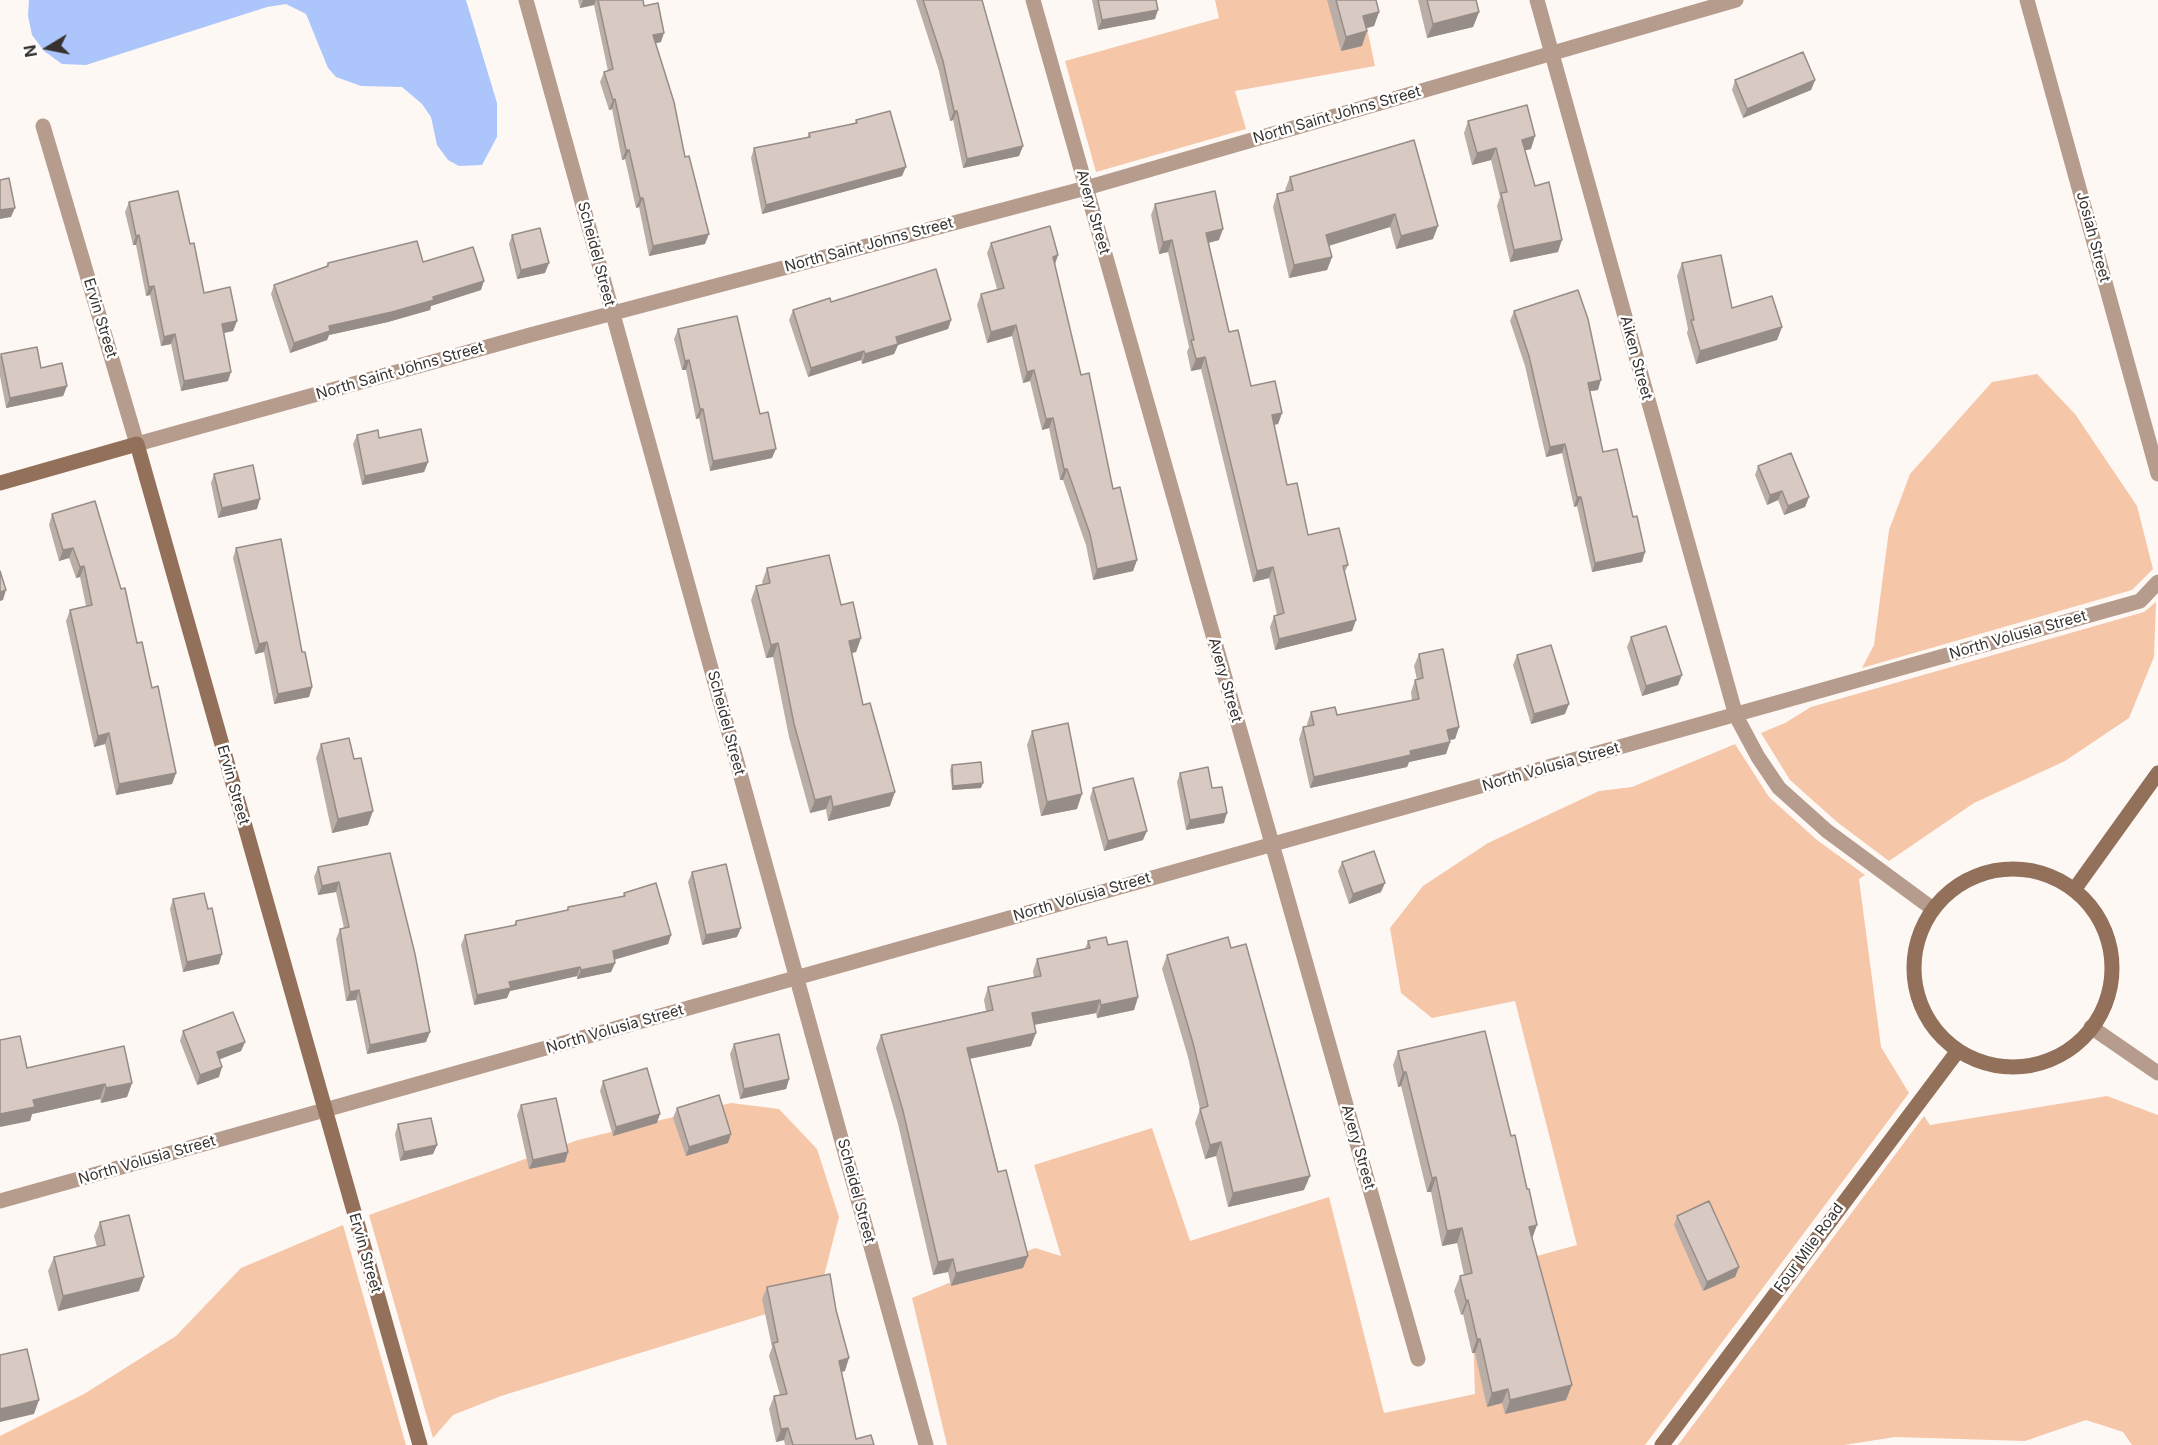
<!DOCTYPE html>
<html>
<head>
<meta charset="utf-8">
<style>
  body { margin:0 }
  #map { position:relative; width:2158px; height:1445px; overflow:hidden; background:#fef8f5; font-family:Inter,sans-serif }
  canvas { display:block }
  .north { position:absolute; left:18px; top:18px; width:60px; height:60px; -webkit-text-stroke:4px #fff; paint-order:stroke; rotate:260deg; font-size:16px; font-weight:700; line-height:24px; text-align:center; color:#37322f }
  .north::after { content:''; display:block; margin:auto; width:21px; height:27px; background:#37322f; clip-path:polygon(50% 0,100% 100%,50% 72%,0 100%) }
</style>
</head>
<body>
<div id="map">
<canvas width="2158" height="1445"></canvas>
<div class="north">N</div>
</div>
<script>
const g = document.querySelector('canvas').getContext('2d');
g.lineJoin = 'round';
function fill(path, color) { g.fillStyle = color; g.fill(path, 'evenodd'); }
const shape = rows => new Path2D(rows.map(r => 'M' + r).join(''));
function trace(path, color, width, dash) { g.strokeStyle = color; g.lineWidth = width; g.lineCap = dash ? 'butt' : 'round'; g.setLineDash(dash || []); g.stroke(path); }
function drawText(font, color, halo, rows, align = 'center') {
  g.font = font + ' Inter,sans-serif'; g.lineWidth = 5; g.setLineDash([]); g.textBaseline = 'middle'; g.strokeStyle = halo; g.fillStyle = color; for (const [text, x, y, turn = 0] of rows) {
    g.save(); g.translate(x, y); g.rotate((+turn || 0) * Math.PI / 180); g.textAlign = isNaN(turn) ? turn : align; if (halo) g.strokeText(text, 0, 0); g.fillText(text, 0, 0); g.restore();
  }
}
const green = shape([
  [1215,0,1361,0,1375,66,1235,91,1246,129,1096,172,1065,61,1219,18],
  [2037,374,2075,414,2137,506,2153,569,2132,590,1862,668,1874,645,1889,530,1910,474,1992,382],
  [2156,602,2154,657,2129,718,2065,761,1974,803,1889,861,1837,822,1790,780,1761,733,1785,723,1811,707,2144,612],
  [1735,744,1769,797,1817,840,1865,875,1859,879,1881,1047,1909,1093,1645,1445,947,1445,912,1298,1035,1248,1061,1256,1034,1165,1152,1128,1190,1241,1329,1197,1384,1413,1475,1394,1471,1274,1577,1245,1515,1001,1432,1018,1401,993,1390,928,1423,886,1488,843,1599,791,1632,787],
  [2107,1096,2158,1115,2158,1445,2132,1445,2123,1432,2086,1420,2025,1441,1895,1437,1844,1445,1678,1445,1924,1116,1930,1125],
  [731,1103,779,1109,817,1149,839,1217,824,1276,779,1310,501,1396,453,1415,433,1438,369,1215,578,1140],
  [343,1225,406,1445,0,1445,0,1436,84,1394,176,1336,241,1268]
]);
const water = shape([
  [29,0,466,0,497,103,497,137,482,165,459,166,448,160,437,145,431,117,422,104,402,87,361,86,336,77,328,68,306,14,286,4,267,7,86,65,62,64,44,51,32,35,28,16]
]);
const street = shape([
  [526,0,926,1445],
  [1033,0,1418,1359],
  [1537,0,1736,716,1758,757,1779,788,1827,831,1933,909],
  [2027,0,2158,474],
  [43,126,137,444,530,335,1086,188,1736,0],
  [2091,1027,2158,1073],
  [0,1201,2140,601,2158,582]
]);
const secondary = shape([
  [0,483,137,444,420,1445],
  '1914 968a99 99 0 1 1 198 0a99 99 0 1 1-198 0Z',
  [2074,890,2158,773],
  [1662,1445,1957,1052]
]);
const wall = shape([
  [578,0,643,0,644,6,661,42,655,43,685,157,705,244,649,256,639,207,636,208,625,159,622,160,612,109,609,110,600,82,604,72,608,71,594,5,580,8],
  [916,0,982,0,1023,146,1019,156,963,168,953,120,950,121,939,71],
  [1092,0,1156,0,1155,19,1098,30],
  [1327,0,1376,0,1379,12,1374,26,1366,28,1362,46,1341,51],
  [1418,0,1476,0,1479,12,1473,27,1427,38],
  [1735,80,1815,80,1811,90,1743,118,1732,90],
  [856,120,902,176,762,214,751,158,754,148,807,138,809,133,855,123],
  [1468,121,1531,149,1525,150,1535,186,1558,252,1510,262,1497,206,1500,197,1491,160,1472,165,1464,133],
  [1414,140,1433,239,1396,249,1390,227,1329,245,1332,257,1327,270,1289,278,1273,207,1277,194,1286,192,1285,190,1290,177],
  [129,202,190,244,204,293,237,321,233,331,224,333,228,381,181,391,171,344,161,346,150,295,146,296,136,245,133,245,125,212],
  [1155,204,1219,240,1209,243,1229,332,1251,386,1282,413,1278,424,1274,425,1287,485,1308,535,1348,565,1345,572,1356,620,1352,631,1275,650,1270,627,1274,616,1277,615,1269,578,1253,582,1201,369,1191,371,1187,352,1189,347,1168,252,1159,254,1151,215],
  [512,235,545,273,517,279,509,244],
  [991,243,1058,255,1055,265,1081,375,1113,489,1137,560,1133,571,1093,580,1086,545,1063,480,1060,480,1049,428,1042,430,1030,381,1023,383,1012,336,987,343,977,305,981,294,997,289,987,253],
  [423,262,481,290,431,306,430,310,388,322,329,335,327,340,290,353,271,294,274,285,326,267,328,263],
  [1682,263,1732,308,1782,327,1777,340,1696,364,1687,333,1688,329,1677,276],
  [831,302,951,320,948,329,898,345,894,354,862,364,861,360,808,377,789,320,793,310],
  [1514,311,1598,390,1590,391,1603,452,1633,517,1645,552,1642,562,1592,572,1577,506,1574,507,1562,453,1546,457,1525,366,1510,321],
  [678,329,760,414,772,458,710,471,699,418,696,419,686,370,682,370,674,339],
  [1,354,41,368,67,386,63,396,6,408,0,376,0,357],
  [357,435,379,438,428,462,424,472,362,485,353,444],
  [1758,466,1809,497,1805,507,1784,515,1778,500,1767,505,1755,475],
  [214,474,257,509,218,518,211,483],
  [52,514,137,643,152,688,176,773,172,784,116,795,105,744,94,747,66,621,70,610,86,606,80,577,76,578,69,558,59,561,49,525],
  [236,548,302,652,312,687,309,697,274,704,264,652,255,654,233,558],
  [767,568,841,605,861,638,856,652,851,653,863,705,890,806,828,821,826,809,810,813,789,737,773,657,766,658,751,600,756,586,763,585,762,582],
  [1631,637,1678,685,1642,696,1627,647],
  [1419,654,1459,727,1455,739,1449,740,1450,742,1446,754,1409,762,1407,767,1310,788,1299,739,1303,727,1308,727,1307,724,1311,712,1337,715,1412,701,1411,692,1415,680,1417,680,1414,666],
  [1517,655,1565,714,1531,724,1513,665],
  [1032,731,1077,809,1041,816,1027,745],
  [321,744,368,825,332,833,316,758],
  [952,765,981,788,952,790,950,770],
  [1180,773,1212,788,1224,823,1186,830,1177,782],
  [1093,788,1143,840,1104,851,1090,798],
  [390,853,426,1042,367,1054,356,1000,346,1001,336,939,340,929,344,928,336,892,318,895,314,877,318,867],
  [1342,862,1381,892,1349,904,1338,871],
  [692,872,737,937,702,945,688,882],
  [624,893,671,935,668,944,614,960,615,963,611,972,577,979,577,976,510,991,507,998,474,1005,461,945,465,935,514,925,516,921,567,911,568,907,623,896],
  [173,899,219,964,183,972,170,909],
  [1088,941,1108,945,1138,997,1134,1010,1097,1018,1096,1013,1034,1025,1031,1046,970,1059,1023,1268,951,1286,948,1272,933,1275,898,1124,876,1048,881,1035,986,1011,984,1000,988,987,1034,978,1033,971,1037,959,1085,949],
  [1167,955,1304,1190,1228,1207,1216,1156,1205,1159,1195,1123,1200,1109,1188,1057,1162,969],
  [183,1031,245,1042,241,1051,219,1059,219,1077,197,1085,180,1041],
  [734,1044,789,1079,786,1089,740,1099,730,1054],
  [1398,1051,1532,1239,1566,1400,1505,1414,1502,1403,1487,1407,1475,1353,1472,1353,1463,1314,1461,1315,1454,1291,1460,1276,1464,1275,1457,1243,1442,1246,1431,1192,1427,1192,1401,1086,1398,1087,1393,1065],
  [27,1068,132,1083,127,1097,101,1103,100,1099,32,1114,30,1121],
  [603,1081,657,1123,613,1136,600,1091],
  [521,1105,568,1152,565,1162,529,1169,517,1115],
  [677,1108,728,1143,686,1156,673,1118],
  [398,1124,437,1145,433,1154,400,1161,395,1134],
  [1677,1216,1739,1267,1735,1277,1703,1291,1674,1225],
  [100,1222,139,1291,58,1311,48,1271,54,1257,97,1247,94,1236],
  [767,1287,845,1371,842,1372,856,1439,874,1445,785,1445,784,1440,776,1442,769,1409,774,1396,780,1395,769,1356,772,1347,762,1299]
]);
const shadedWall = shape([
  [583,0,596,0,594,5,580,8],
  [1158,10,1155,19,1098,30,1102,20],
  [1379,12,1374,26,1357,31,1363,16],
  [1479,12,1473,27,1427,38,1433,24],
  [1367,31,1362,46,1341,51,1346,37],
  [664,33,661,42,649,45,653,35],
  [1815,80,1811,90,1743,118,1747,109],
  [615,99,612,109,609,110,613,100],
  [954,111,957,111,953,120,950,121],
  [1535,136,1531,149,1518,152,1522,140],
  [1023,146,1019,156,963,168,967,159],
  [1496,148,1491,160,1472,165,1477,153],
  [626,150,629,150,625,159,622,160],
  [906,167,902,176,762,214,766,205],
  [640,198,643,198,639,207,636,208],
  [15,208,11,217,0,219,0,210],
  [1395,214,1390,227,1322,248,1326,235],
  [1438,226,1433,239,1396,249,1401,236],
  [1223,229,1219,240,1202,244,1206,233],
  [709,234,705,244,649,256,653,246],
  [139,235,136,245,133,245,136,236],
  [1172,240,1168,252,1159,254,1163,242],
  [1562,240,1558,252,1510,262,1514,250],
  [1058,255,1054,266,1053,257],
  [1332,257,1327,270,1289,278,1294,265],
  [549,263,545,273,517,279,521,270],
  [484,281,481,290,431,306,430,310,388,322,329,335,327,340,290,353,294,343,329,326,433,297],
  [154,286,150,295,146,296,149,287],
  [951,320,948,329,898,345,894,354,862,364,865,354,896,337],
  [237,321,233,331,219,334,222,324],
  [1016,325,1012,336,987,343,991,332],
  [1782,327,1777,340,1696,364,1700,351],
  [175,334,171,344,161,346,164,337],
  [864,351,861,360,808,377,811,368],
  [1205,357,1201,369,1191,371,1196,359],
  [689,360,686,370,682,370,685,361],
  [1034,370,1030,381,1023,383,1027,372],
  [231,372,228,381,181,391,184,381],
  [1601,380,1598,390,1584,392,1588,383],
  [67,386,63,396,6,408,10,398],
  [700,409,703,409,699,418,696,419],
  [1282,413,1278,424,1268,426,1272,415],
  [1053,418,1049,428,1042,430,1046,419],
  [1565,444,1562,453,1546,457,1550,447],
  [776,449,772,458,710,471,713,461],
  [428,462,424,472,362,485,365,476],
  [1064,469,1067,469,1063,480,1060,480],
  [1782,491,1778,500,1767,505,1770,495],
  [1577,497,1581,497,1577,506,1574,507],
  [1809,497,1805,507,1784,515,1788,506],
  [260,499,257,509,218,518,222,508],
  [73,548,69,558,59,561,63,550],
  [1645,552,1642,562,1592,572,1595,563],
  [1137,560,1133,571,1093,580,1097,569],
  [84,566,80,577,76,578,80,567],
  [1273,567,1269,578,1253,582,1257,571],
  [6,590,3,600,0,601,0,592],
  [1356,620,1352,631,1275,650,1279,639],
  [861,638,856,652,844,655,849,641],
  [267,642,264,652,255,654,259,644],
  [778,643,773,657,766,658,771,645],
  [1682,675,1678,685,1642,696,1646,686],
  [312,687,309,697,274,704,278,694],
  [1569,704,1565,714,1531,724,1534,714],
  [1459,727,1455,739,1443,741,1447,730],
  [109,733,105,744,94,747,98,736],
  [1450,742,1446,754,1409,762,1407,767,1310,788,1314,777,1410,751],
  [176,773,172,784,116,795,119,784],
  [983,783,981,788,952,790,953,786],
  [895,792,890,806,828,821,833,807],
  [1082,794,1077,809,1041,816,1047,802],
  [831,796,826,809,810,813,815,800],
  [373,811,368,825,332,833,338,819],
  [1227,813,1224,823,1186,830,1190,820],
  [1147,831,1143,840,1104,851,1108,841],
  [339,882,336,892,318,895,322,886],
  [1385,883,1381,892,1349,904,1353,894],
  [741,928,737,937,702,945,706,935],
  [671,935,668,944,609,961,613,951],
  [222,954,219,964,183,972,187,962],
  [615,963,611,972,577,979,581,970],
  [580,967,577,976,510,991,507,998,474,1005,477,995,509,982],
  [359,990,356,1000,346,1001,350,992],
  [1138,997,1134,1010,1097,1018,1101,1005],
  [1100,1000,1096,1013,1027,1026,1032,1013],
  [430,1032,426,1042,367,1054,370,1045],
  [1036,1033,1031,1046,963,1060,967,1048],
  [245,1042,241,1051,213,1062,217,1052],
  [222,1067,219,1077,197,1085,200,1075],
  [1403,1072,1406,1072,1401,1086,1398,1087],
  [789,1079,786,1089,740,1099,744,1089],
  [132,1083,127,1097,101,1103,106,1088],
  [105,1084,100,1099,32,1114,30,1121,0,1127,0,1114,33,1100],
  [660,1114,657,1123,613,1136,616,1127],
  [731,1134,728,1143,686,1156,689,1147],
  [1221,1142,1216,1156,1205,1159,1210,1145],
  [437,1145,433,1154,400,1161,404,1152],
  [568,1152,565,1162,529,1169,533,1160],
  [1310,1176,1304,1190,1228,1207,1233,1193],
  [1436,1177,1431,1192,1427,1192,1432,1178],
  [1537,1225,1532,1239,1529,1227],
  [1462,1228,1457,1243,1442,1246,1447,1231],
  [1028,1256,1023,1268,951,1286,956,1273],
  [953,1259,948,1272,933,1275,938,1262],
  [1739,1267,1735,1277,1703,1291,1707,1282],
  [144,1277,139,1291,58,1311,63,1296],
  [1468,1300,1463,1314,1461,1315,1466,1301],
  [1477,1339,1480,1339,1475,1353,1472,1353],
  [849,1358,845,1371,835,1373,839,1361],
  [1572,1385,1566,1400,1505,1414,1510,1400],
  [1508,1389,1502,1403,1487,1407,1492,1393],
  [39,1400,34,1414,0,1422,0,1409],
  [788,1428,784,1440,776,1442,781,1429]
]);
const building = shape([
  [598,0,643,0,644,6,658,3,664,33,653,35,674,102,685,157,689,156,709,234,653,246,643,198,640,198,629,150,626,150,615,99,613,100,604,72,613,69,598,0],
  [923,0,982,0,1023,146,967,159,957,111,954,111,943,61,923,0],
  [1098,0,1156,0,1158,10,1102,20,1098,0],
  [1336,0,1376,0,1379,12,1363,16,1367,31,1346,37,1336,0],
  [1427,0,1476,0,1479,12,1433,24,1427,0],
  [1803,52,1815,80,1747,109,1735,80,1803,52],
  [1527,105,1535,136,1522,140,1535,186,1549,182,1562,240,1514,250,1501,193,1507,192,1496,148,1477,153,1468,121,1527,105],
  [890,111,906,167,766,205,754,148,810,137,809,133,857,123,856,120,890,111],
  [1414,140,1438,226,1401,236,1395,214,1326,235,1332,257,1294,265,1277,194,1293,190,1290,177,1414,140],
  [9,178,15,208,0,210,0,180,9,178],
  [178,191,190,244,194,243,204,293,230,287,237,321,222,324,231,372,184,381,175,334,164,337,154,286,149,287,139,235,136,236,129,202,178,191],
  [1215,191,1223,229,1206,233,1229,332,1238,330,1251,386,1275,381,1282,413,1272,415,1287,485,1297,483,1308,535,1339,528,1348,565,1343,566,1356,620,1279,639,1274,616,1284,613,1273,567,1257,571,1205,357,1196,359,1191,340,1194,340,1172,240,1163,242,1155,204,1215,191],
  [1050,226,1058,255,1053,257,1081,375,1089,373,1113,489,1120,487,1137,560,1097,569,1090,534,1067,469,1064,469,1053,418,1046,419,1034,370,1027,372,1016,325,991,332,981,294,1004,288,991,243,1050,226],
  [540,228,549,263,521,270,512,235,540,228],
  [417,241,423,262,473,247,484,281,433,297,434,300,392,312,329,326,330,331,294,343,274,285,328,266,328,263,417,241],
  [1721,255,1732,308,1772,296,1782,327,1700,351,1691,320,1694,320,1682,263,1721,255],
  [936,269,951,320,896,337,898,344,865,354,864,351,811,368,793,310,830,298,831,302,936,269],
  [1578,290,1588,319,1601,380,1588,383,1603,452,1617,449,1633,517,1637,516,1645,552,1595,563,1581,497,1577,497,1565,444,1550,447,1529,356,1514,311,1578,290],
  [737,316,760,414,768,412,776,449,713,461,703,409,700,409,689,360,685,361,678,329,737,316],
  [37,347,41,368,62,363,67,386,10,398,1,354,37,347],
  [421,429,428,462,365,476,357,435,378,430,379,438,421,429],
  [1791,453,1809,497,1788,506,1782,491,1770,495,1758,466,1791,453],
  [253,465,260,499,222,508,214,474,253,465],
  [95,501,121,589,125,588,137,643,142,642,152,688,158,686,176,773,119,784,109,733,98,736,70,610,92,605,84,566,80,567,73,548,63,550,52,514,95,501],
  [281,539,302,652,305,652,312,687,278,694,267,642,259,644,236,548,281,539],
  [829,555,841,605,853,602,861,638,849,641,863,705,870,703,895,792,833,807,831,796,815,800,794,724,778,643,771,645,756,586,770,583,767,568,829,555],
  [0,571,6,590,0,592,0,571],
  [1666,626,1682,675,1646,686,1631,637,1666,626],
  [1551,645,1569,704,1534,714,1517,655,1551,645],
  [1443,649,1459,727,1447,730,1450,742,1410,751,1411,755,1314,777,1303,727,1314,725,1311,712,1335,707,1337,715,1419,699,1415,680,1423,678,1419,654,1443,649],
  [1068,723,1082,794,1047,802,1032,731,1068,723],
  [349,738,354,759,361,758,373,811,338,819,321,744,349,738],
  [981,762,983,783,953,786,952,765,981,762],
  [1208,767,1212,788,1222,787,1227,813,1190,820,1180,773,1208,767],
  [1133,778,1147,831,1108,841,1093,788,1133,778],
  [1374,851,1385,883,1353,894,1342,862,1374,851],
  [390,853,415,954,430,1032,370,1045,359,990,350,992,340,929,349,927,339,882,322,886,318,867,390,853],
  [726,864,741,928,706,935,692,872,726,864],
  [656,883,671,935,613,951,615,963,581,970,580,967,509,982,511,988,477,995,465,935,516,925,516,921,568,910,568,907,625,896,624,893,656,883],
  [204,893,208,909,212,908,222,954,187,962,173,899,204,893],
  [1106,937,1108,945,1127,941,1138,997,1101,1005,1100,1000,1032,1013,1036,1033,967,1048,998,1172,1006,1170,1028,1256,956,1273,953,1259,938,1262,903,1111,881,1035,993,1010,988,987,1041,976,1037,959,1090,948,1088,941,1106,937],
  [1228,937,1231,948,1246,944,1310,1176,1233,1193,1221,1142,1210,1145,1200,1109,1208,1106,1193,1043,1167,955,1228,937],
  [233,1012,245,1042,217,1052,222,1067,200,1075,183,1031,233,1012],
  [1485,1031,1511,1136,1515,1135,1527,1189,1529,1189,1537,1225,1529,1227,1572,1385,1510,1400,1508,1389,1492,1393,1480,1339,1477,1339,1468,1300,1466,1301,1460,1276,1472,1273,1462,1228,1447,1231,1436,1177,1432,1178,1406,1072,1403,1072,1398,1051,1485,1031],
  [779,1034,789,1079,744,1089,734,1044,779,1034],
  [20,1036,27,1068,124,1046,132,1083,106,1088,105,1084,33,1100,35,1107,0,1114,0,1040,20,1036],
  [647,1068,660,1114,616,1127,603,1081,647,1068],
  [719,1095,731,1134,689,1147,677,1108,719,1095],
  [556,1098,568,1152,533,1160,521,1105,556,1098],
  [431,1118,437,1145,404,1152,398,1124,431,1118],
  [1709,1201,1739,1267,1707,1282,1677,1216,1709,1201],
  [129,1215,144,1277,63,1296,54,1257,105,1245,100,1222,129,1215],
  [830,1274,836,1310,849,1358,839,1361,856,1439,871,1435,874,1445,793,1445,788,1428,781,1429,774,1396,787,1394,773,1343,778,1342,767,1287,830,1274],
  [27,1349,39,1400,0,1409,0,1355,27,1349]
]);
const streetNames = [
  ["North Saint Johns Street",1337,115,-16],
  ["Avery Street",1093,212,74],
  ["Josiah Street",2093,237,75],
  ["North Saint Johns Street",869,245,-15],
  ["Scheidel Street",596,254,75],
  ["Ervin Street",100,318,73],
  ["Aiken Street",1636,358,75],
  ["North Saint Johns Street",400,371,-16],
  ["North Volusia Street",2018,635,-16],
  ["Avery Street",1225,680,74],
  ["Scheidel Street",726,723,75],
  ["North Volusia Street",1551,767,-16],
  ["Ervin Street",233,785,74],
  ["North Volusia Street",1082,897,-16],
  ["North Volusia Street",615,1029,-16],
  ["Avery Street",1358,1147,74],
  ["North Volusia Street",147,1160,-16],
  ["Scheidel Street",856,1191,75],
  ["Four Mile Road",1809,1248,-54],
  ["Ervin Street",365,1253,74]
];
fill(green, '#f6c6a8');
fill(water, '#acc6fb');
trace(street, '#b59c8d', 15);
trace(secondary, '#92705a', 15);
fill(wall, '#baaea7');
fill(shadedWall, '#978d88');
fill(building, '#d8cac2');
trace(building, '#978d88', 1.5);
drawText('15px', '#37322f', '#fff', streetNames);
</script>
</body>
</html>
